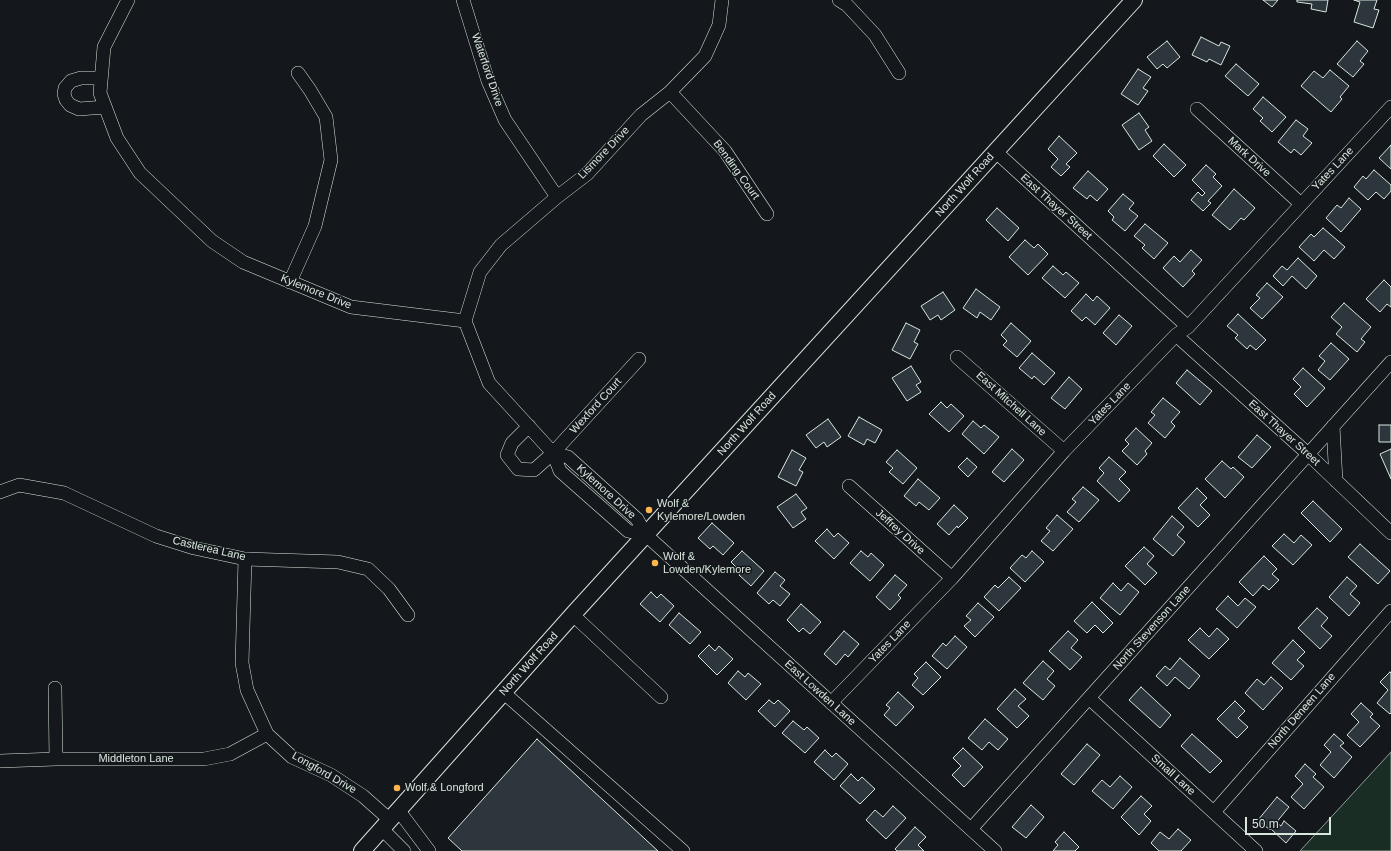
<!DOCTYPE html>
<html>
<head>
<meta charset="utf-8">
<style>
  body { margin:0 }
  #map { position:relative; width:1391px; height:851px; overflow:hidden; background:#14181c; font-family:Arial,sans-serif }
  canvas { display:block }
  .scale { position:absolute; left:1245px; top:817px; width:86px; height:18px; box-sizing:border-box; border:2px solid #d8e6dc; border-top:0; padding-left:5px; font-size:12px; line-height:14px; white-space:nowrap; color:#d8e6dc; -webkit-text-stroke:3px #14181c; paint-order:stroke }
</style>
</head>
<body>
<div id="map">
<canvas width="1391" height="851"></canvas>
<div class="scale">50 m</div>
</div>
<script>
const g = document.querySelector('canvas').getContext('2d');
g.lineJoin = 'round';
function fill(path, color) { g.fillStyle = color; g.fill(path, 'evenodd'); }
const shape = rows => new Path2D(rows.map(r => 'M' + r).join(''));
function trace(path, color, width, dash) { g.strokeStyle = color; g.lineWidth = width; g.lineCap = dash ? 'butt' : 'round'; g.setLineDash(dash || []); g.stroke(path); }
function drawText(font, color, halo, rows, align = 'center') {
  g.font = font + ' Arial,sans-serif'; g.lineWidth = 3; g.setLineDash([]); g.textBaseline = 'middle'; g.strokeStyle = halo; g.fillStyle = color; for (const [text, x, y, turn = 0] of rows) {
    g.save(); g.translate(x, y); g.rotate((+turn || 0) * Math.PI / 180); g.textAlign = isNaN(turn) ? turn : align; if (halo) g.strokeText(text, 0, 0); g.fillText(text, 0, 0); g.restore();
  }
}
const green = shape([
  [1391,752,1391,851,1300,851,1391,752]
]);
const building = shape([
  [1263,0,1278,0,1272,7,1263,0],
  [1297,0,1328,0,1326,12,1311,9,1312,4,1297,2,1297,0],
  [1354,0,1377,0,1374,9,1379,10,1373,28,1354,22,1360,2,1354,0],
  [1201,37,1219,46,1221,42,1230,46,1221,65,1209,59,1207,62,1192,55,1201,37],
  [1167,41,1180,57,1167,68,1163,64,1157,69,1147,57,1167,41],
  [1357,41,1368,51,1360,61,1364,64,1353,77,1337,64,1357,41],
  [1236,64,1259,84,1248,96,1225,76,1236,64],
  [1138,69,1151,77,1143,88,1148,91,1138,105,1121,94,1138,69],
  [1330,70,1349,86,1340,97,1342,99,1331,112,1301,86,1314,71,1323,78,1330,70],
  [1263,97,1286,117,1272,132,1260,121,1263,118,1253,109,1263,97],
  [1139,113,1149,127,1145,130,1152,141,1139,150,1122,125,1139,113],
  [1296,120,1308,129,1303,136,1312,143,1301,155,1294,149,1291,153,1278,142,1296,120],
  [1059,136,1077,153,1066,164,1070,167,1061,176,1051,167,1058,159,1048,149,1059,136],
  [1164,144,1186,165,1174,177,1153,156,1164,144],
  [1391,145,1391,169,1379,158,1391,145],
  [1206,165,1216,174,1213,177,1222,186,1208,201,1211,203,1203,211,1191,200,1198,192,1202,196,1205,193,1192,180,1206,165],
  [1374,170,1391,185,1391,191,1384,199,1376,192,1368,200,1354,187,1363,176,1366,179,1374,170],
  [1088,171,1108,189,1097,201,1090,195,1087,199,1073,188,1088,171],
  [1234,189,1255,208,1244,220,1241,218,1230,230,1212,215,1234,189],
  [1123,194,1134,203,1129,209,1138,216,1125,231,1112,220,1114,217,1108,211,1123,194],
  [1349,198,1361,209,1341,232,1326,218,1337,205,1341,208,1349,198],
  [997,208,1019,228,1008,241,986,220,997,208],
  [1145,224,1168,243,1154,259,1142,248,1145,245,1134,236,1145,224],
  [1323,228,1345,247,1334,259,1324,250,1314,261,1299,247,1311,234,1314,237,1323,228],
  [1025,240,1034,248,1038,244,1048,254,1028,275,1009,257,1025,240],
  [1191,250,1202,260,1192,271,1195,274,1183,287,1163,268,1174,256,1180,262,1191,250],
  [1298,258,1317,276,1306,289,1292,276,1283,286,1273,276,1282,266,1287,270,1298,258],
  [1053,266,1063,275,1066,272,1079,283,1065,298,1042,278,1053,266],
  [1384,280,1391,287,1391,307,1387,304,1380,312,1366,299,1384,280],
  [1267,283,1283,297,1262,319,1250,308,1260,298,1256,295,1267,283],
  [976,289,1000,307,991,320,980,312,977,318,963,308,976,289],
  [943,292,955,310,941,320,938,315,930,320,921,306,943,292],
  [1086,294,1093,301,1097,296,1110,308,1095,325,1086,317,1082,321,1071,311,1086,294],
  [1344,303,1371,327,1361,339,1365,342,1357,352,1336,334,1342,327,1331,317,1344,303],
  [1238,314,1266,340,1256,350,1250,345,1247,349,1235,338,1238,335,1227,326,1238,314],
  [1119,315,1132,326,1116,345,1103,333,1119,315],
  [906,323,920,330,914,342,918,344,910,359,892,350,906,323],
  [1011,323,1031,341,1017,357,1003,345,1007,341,1001,335,1011,323],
  [1331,343,1349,359,1330,380,1318,370,1325,361,1319,356,1331,343],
  [1032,353,1055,373,1044,385,1034,376,1032,379,1019,368,1032,353],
  [911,366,921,382,916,385,921,392,907,401,892,378,911,366],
  [1303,368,1325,388,1307,407,1294,394,1301,387,1293,379,1303,368],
  [1187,370,1212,391,1200,405,1176,383,1187,370],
  [1069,377,1082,389,1065,409,1051,398,1069,377],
  [1163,398,1180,412,1171,422,1175,426,1165,438,1148,423,1155,415,1151,412,1163,398],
  [941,402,947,408,951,404,964,416,949,432,929,414,941,402],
  [859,417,882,430,875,443,867,439,864,445,848,436,859,417],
  [828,419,841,437,827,447,824,442,816,448,806,435,828,419],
  [973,421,981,428,984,425,999,437,984,454,962,434,973,421],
  [1379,425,1391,425,1391,442,1379,442,1379,425],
  [1136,428,1152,443,1145,451,1147,454,1137,465,1122,451,1129,444,1125,440,1136,428],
  [1257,435,1271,447,1252,468,1238,457,1257,435],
  [1012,449,1024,460,1004,482,992,472,1012,449],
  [1391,449,1391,479,1380,454,1391,449],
  [792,450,806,458,799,470,803,472,796,486,778,477,792,450],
  [897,450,917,468,903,484,889,472,893,468,886,462,897,450],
  [1109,457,1126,472,1119,479,1130,490,1119,502,1097,481,1104,473,1099,468,1109,457],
  [967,458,977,467,968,477,958,467,967,458],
  [1222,461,1231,469,1233,467,1244,477,1225,498,1205,479,1222,461],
  [918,479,940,498,929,510,919,502,916,506,904,496,918,479],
  [1083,487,1099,500,1079,522,1067,512,1076,502,1072,499,1083,487],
  [1197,488,1207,498,1200,505,1210,515,1198,527,1178,508,1197,488],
  [796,494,807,508,801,512,806,519,793,528,777,507,796,494],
  [1313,501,1342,529,1330,542,1301,513,1313,501],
  [954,505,968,518,958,528,957,526,949,535,937,524,954,505],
  [1057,515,1073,529,1053,551,1041,541,1050,531,1046,528,1057,515],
  [1172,516,1184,527,1177,535,1185,542,1173,556,1153,539,1172,516],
  [712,523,734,543,723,555,713,546,710,549,698,538,712,523],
  [827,529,834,537,838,533,849,543,834,559,815,541,827,529],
  [1284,534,1294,543,1301,535,1312,545,1293,565,1272,546,1284,534],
  [1360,544,1390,571,1378,584,1348,557,1360,544],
  [1144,547,1154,556,1147,564,1157,573,1145,585,1125,566,1144,547],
  [742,551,764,571,751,586,739,575,741,572,731,562,742,551],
  [861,551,868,557,871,553,884,565,870,581,850,563,861,551],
  [1032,551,1044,562,1025,582,1010,568,1022,555,1026,558,1032,551],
  [1264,556,1277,569,1272,574,1279,580,1269,590,1263,585,1253,596,1239,582,1264,556],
  [775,572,785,580,780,586,790,594,780,606,773,600,769,604,757,593,775,572],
  [895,575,907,585,898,595,901,598,890,610,876,597,895,575],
  [1009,577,1021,588,999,611,984,597,995,585,998,588,1009,577],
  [1347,577,1357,586,1350,594,1360,603,1349,616,1329,597,1347,577],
  [1113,583,1121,591,1128,583,1139,592,1120,615,1100,598,1113,583],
  [651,592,657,598,661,594,674,606,660,622,640,604,651,592],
  [1228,596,1238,606,1245,598,1256,607,1237,628,1216,609,1228,596],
  [1092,602,1113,623,1103,633,1095,625,1087,633,1074,621,1092,602],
  [978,603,994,617,975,637,964,626,971,620,966,616,978,603],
  [801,604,821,622,810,634,803,628,799,632,787,620,801,604],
  [1317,608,1328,618,1321,626,1332,636,1320,649,1298,628,1317,608],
  [679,613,701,632,690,644,669,625,679,613],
  [1200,628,1209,637,1217,628,1229,639,1209,659,1188,640,1200,628],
  [844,631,859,644,848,657,845,654,836,665,824,654,844,631],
  [1068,631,1078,640,1071,648,1082,657,1070,670,1049,651,1068,631],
  [955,636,967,647,947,669,932,656,943,643,946,646,955,636],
  [1293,640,1305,652,1297,660,1304,666,1291,680,1272,663,1293,640],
  [709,645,715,651,719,646,733,659,717,675,698,656,709,645],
  [1180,658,1200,676,1189,689,1175,677,1167,686,1156,676,1165,666,1170,670,1180,658],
  [1043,661,1054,671,1047,679,1055,686,1043,700,1023,683,1043,661],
  [926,662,941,677,923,695,912,685,918,678,914,674,926,662],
  [738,671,745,677,748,673,761,684,746,700,728,683,738,671],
  [1390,672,1391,673,1391,713,1390,714,1377,703,1388,690,1380,682,1390,672],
  [1271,677,1283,688,1263,710,1245,693,1257,679,1264,685,1271,677],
  [1141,687,1171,715,1160,728,1129,700,1141,687],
  [1015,689,1026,699,1018,706,1029,716,1017,728,997,709,1015,689],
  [898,692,914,707,896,726,884,715,890,708,886,705,898,692],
  [769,700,774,704,778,700,790,711,775,727,758,711,769,700],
  [1235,701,1245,711,1238,718,1248,727,1237,738,1217,719,1235,701],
  [1361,703,1373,714,1370,717,1380,726,1360,747,1347,735,1359,722,1351,714,1361,703],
  [985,719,1008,739,998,750,989,742,982,750,968,738,985,719],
  [793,721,804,730,807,727,819,738,805,753,782,733,793,721],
  [1192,734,1222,761,1210,773,1181,746,1192,734],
  [1334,734,1344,743,1340,746,1352,757,1334,778,1320,765,1331,752,1324,745,1334,734],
  [537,739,658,851,462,851,448,838,537,739],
  [1087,744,1100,755,1074,785,1061,774,1087,744],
  [963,748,983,767,964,787,952,775,961,766,953,758,963,748],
  [825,750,832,757,836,753,848,764,834,780,814,762,825,750],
  [1305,764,1316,774,1313,777,1324,787,1304,809,1291,797,1303,784,1295,776,1305,764],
  [851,774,858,781,862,777,875,789,860,804,840,786,851,774],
  [1120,776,1132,787,1113,809,1092,791,1102,780,1110,787,1120,776],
  [1141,796,1152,806,1144,814,1151,821,1139,835,1121,817,1141,796],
  [1277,797,1289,807,1270,830,1258,820,1277,797],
  [1031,805,1044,817,1026,838,1012,827,1031,805],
  [893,806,906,818,886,839,866,820,875,810,883,817,893,806],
  [1284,821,1296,831,1286,843,1271,829,1277,823,1281,826,1284,821],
  [915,827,926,837,918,845,924,851,897,851,895,849,915,827],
  [1178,829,1191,840,1181,851,1159,851,1151,843,1160,832,1169,839,1178,829],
  [1064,832,1079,847,1075,851,1053,851,1058,845,1055,842,1064,832]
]);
const minor = shape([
  [128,0,104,47,100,93,117,138,140,173,212,241,243,262,351,307,465,321,489,383,553,453,560,471,628,531,646,535],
  [463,0,488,81,505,120,557,197],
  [839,0,847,5,875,35,899,73],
  [101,78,81,78,71,81,65,88,64,94,66,100,70,105,79,109,105,107],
  [670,92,725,151,767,214],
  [1197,109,1301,204],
  [995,151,1188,327],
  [290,282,315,226,331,160,326,117,310,90,298,73],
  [465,321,480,272,501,245,557,197,587,174,641,115,670,92,705,56,719,25,722,0],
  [1176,335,1308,454,1391,533],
  [957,357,1064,451],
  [529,426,512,443,507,455,518,469,534,470,553,453,639,359],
  [1333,426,1336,481],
  [553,453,568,457,637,519,646,535,995,851],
  [849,486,952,578],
  [0,492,19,485,64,493,156,536,194,548,245,559,338,562,368,569,389,589,408,615],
  [245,559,242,663,247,690,267,734,292,757,331,775,363,796,390,820],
  [573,615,661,697],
  [55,688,56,759],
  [503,692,683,851],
  [1089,698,1256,851],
  [831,703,952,578,1064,451,1176,335,1188,327,1391,107],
  [0,761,56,759,204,759,230,754,267,734],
  [399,811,429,851],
  [1214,812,1391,611],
  [382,829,404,851],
  [971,829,1391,362]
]);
const major = shape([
  [362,851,576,611,1134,0]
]);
const markers = [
  [649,510,4,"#ffb74d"],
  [655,563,4,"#ffb74d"],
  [397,788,4,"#ffb74d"]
];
const streetNames = [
  ["Waterford Drive",487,70,71],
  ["Lismore Drive",604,153,-46],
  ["Mark Drive",1249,157,42],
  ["Yates Lane",1333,169,-47],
  ["Bending Court",736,170,54],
  ["North Wolf Road",965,185,-48],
  ["East Thayer Street",1056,207,42],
  ["Kylemore Drive",316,292,22],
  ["East Mitchell Lane",1011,404,42],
  ["Yates Lane",1110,404,-46],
  ["Wexford Court",596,406,-48],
  ["North Wolf Road",747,424,-48],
  ["East Thayer Street",1284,433,42],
  ["Kylemore Drive",606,492,42],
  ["Jeffrey Drive",900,532,42],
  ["Castlerea Lane",209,549,13],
  ["North Stevenson Lane",1152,628,-48],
  ["Yates Lane",890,642,-46],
  ["North Wolf Road",529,664,-48],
  ["East Lowden Lane",820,693,42],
  ["North Deneen Lane",1302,711,-49],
  ["Middleton Lane",136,759],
  ["Longford Drive",324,773,30],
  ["Small Lane",1173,775,42]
];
const poiNames = [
  ["Wolf &",657,504],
  ["Kylemore/Lowden",657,517],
  ["Wolf &",663,557],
  ["Lowden/Kylemore",663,570],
  ["Wolf & Longford",405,788]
];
fill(green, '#1a2d24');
trace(green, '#939e99', 1);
fill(building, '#2c363c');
trace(building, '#d8e6dc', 1);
trace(minor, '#d8e6dc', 14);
trace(major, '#d8e6dc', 18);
trace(minor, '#14181c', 13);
trace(major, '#14181c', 16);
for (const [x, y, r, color] of markers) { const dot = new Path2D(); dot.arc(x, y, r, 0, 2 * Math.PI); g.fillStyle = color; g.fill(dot); trace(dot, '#14181c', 1.5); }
drawText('11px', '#d8e6dc', '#14181c', streetNames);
drawText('11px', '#d8e6dc', '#14181c', poiNames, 'left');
</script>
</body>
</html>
